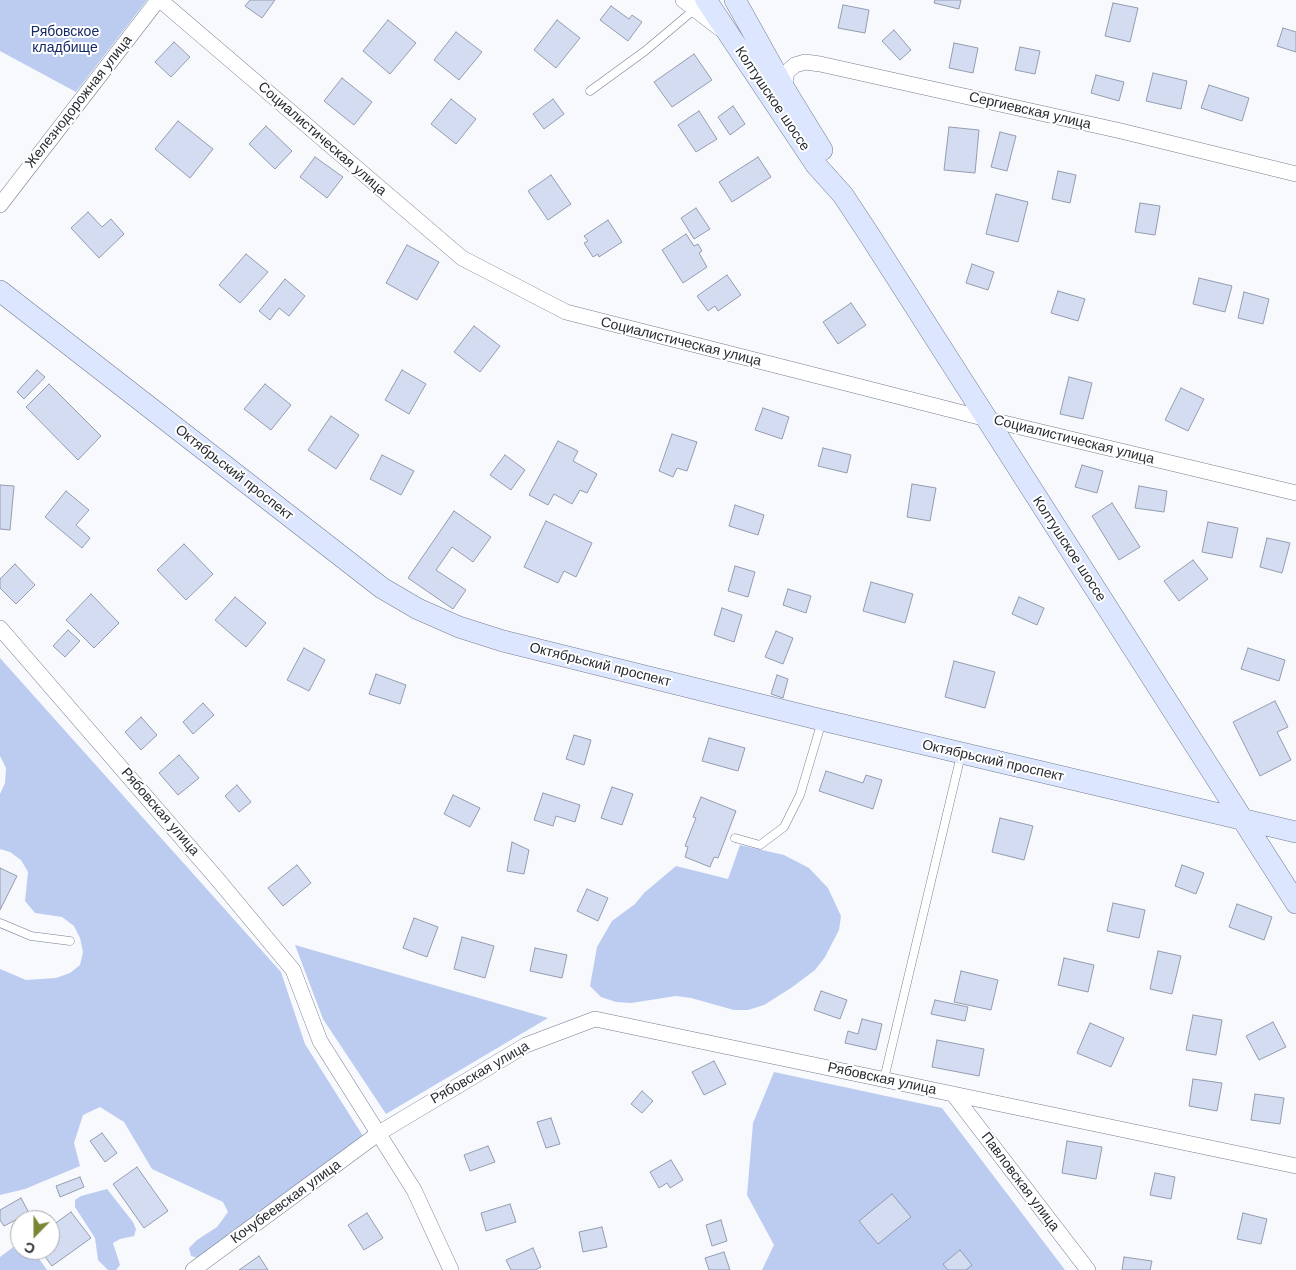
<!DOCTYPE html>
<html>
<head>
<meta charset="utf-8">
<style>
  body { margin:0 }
  #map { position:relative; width:1296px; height:1270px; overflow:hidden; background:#f7f9fd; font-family:Arial,sans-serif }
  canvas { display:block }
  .north { position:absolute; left:10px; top:1210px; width:50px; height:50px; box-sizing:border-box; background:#fff; border:1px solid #a9aaad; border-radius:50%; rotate:202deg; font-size:14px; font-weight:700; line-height:20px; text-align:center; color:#272b32 }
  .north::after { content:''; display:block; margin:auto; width:18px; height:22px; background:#7b8634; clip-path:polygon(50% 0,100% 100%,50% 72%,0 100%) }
</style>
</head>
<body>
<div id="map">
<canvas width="1296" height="1270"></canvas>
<div class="north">С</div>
</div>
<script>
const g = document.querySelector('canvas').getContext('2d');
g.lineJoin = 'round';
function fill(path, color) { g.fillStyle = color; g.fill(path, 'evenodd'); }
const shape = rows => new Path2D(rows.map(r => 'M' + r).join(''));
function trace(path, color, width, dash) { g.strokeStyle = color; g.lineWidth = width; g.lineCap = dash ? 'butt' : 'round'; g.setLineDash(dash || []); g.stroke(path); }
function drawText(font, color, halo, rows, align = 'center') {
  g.font = font + ' Arial,sans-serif'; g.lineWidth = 4; g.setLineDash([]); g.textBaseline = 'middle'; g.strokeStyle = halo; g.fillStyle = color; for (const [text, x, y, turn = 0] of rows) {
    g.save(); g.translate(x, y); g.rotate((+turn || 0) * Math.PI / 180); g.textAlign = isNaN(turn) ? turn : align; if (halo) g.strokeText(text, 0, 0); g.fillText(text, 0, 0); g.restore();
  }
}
const green = shape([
  [0,0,147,0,76,92,0,51],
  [0,658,281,972,305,1044,363,1136,198,1258,191,1256,189,1248,197,1240,217,1227,228,1212,223,1202,152,1169,124,1122,100,1107,83,1115,74,1143,80,1166,25,1189,0,1195,0,969,26,980,56,978,70,973,80,965,83,952,80,938,74,926,62,917,35,913,25,901,28,872,21,860,10,852,0,849,0,794,5,783,6,768,0,756],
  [740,845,784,855,809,868,828,888,841,916,839,930,825,957,815,970,791,988,764,1005,748,1010,734,1010,691,998,676,996,631,1003,616,1002,601,997,590,986,597,947,612,921,635,904,644,893,676,866,728,879],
  [295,945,548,1018,386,1114,323,1019],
  [774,1072,942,1108,1065,1270,762,1270,774,1245,747,1195,753,1123],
  [107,1189,133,1222,136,1229,134,1236,120,1239,113,1243,120,1265,116,1270,108,1270,98,1260,95,1238,75,1207,75,1200,81,1196],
  [20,1242,20,1250,33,1250,47,1270,0,1270,0,1257]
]);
const building = shape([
  [250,0,275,0,262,18,245,6,250,0],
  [935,0,961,0,959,9,934,3,935,0],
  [1113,3,1138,8,1130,42,1105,36,1113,3],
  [843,5,869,10,865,33,838,28,843,5],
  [611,6,629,19,632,15,642,22,628,41,600,20,611,6],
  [388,20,416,43,390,74,363,51,388,20],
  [557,20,580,38,556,68,534,50,557,20],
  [1283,28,1296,32,1296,52,1277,46,1283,28],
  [894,30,911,50,900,60,882,41,894,30],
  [456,32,482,52,459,80,434,60,456,32],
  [174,42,190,57,171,77,155,62,174,42],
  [954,43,978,48,973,73,949,68,954,43],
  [1020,47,1040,51,1035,74,1015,70,1020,47],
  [694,54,712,80,672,107,654,82,694,54],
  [1153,73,1187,81,1181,109,1146,101,1153,73],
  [1096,75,1124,82,1119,101,1091,93,1096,75],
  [342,78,372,102,354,125,324,101,342,78],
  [1209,85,1249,98,1242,121,1201,108,1209,85],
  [451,99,476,119,456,144,431,124,451,99],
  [553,99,564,114,544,129,533,114,553,99],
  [733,106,745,124,730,135,718,117,733,106],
  [699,111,717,139,696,152,678,125,699,111],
  [178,121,213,149,190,178,155,149,178,121],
  [266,126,292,151,275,169,249,144,266,126],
  [949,127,979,130,975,173,944,170,949,127],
  [1000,132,1016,136,1007,171,991,167,1000,132],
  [315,157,343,177,327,198,300,177,315,157],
  [758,157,771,177,732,202,719,182,758,157],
  [1058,171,1076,175,1070,203,1052,199,1058,171],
  [551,175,571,204,548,220,528,191,551,175],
  [996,194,1028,202,1018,242,986,234,996,194],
  [1140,203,1160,206,1155,235,1135,232,1140,203],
  [696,208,710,229,694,239,681,218,696,208],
  [88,212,102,227,111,219,124,234,99,258,71,228,88,212],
  [608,220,622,242,599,257,598,254,593,257,584,243,588,241,584,236,608,220],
  [686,234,694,246,698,244,702,251,699,253,707,267,683,283,662,250,686,234],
  [407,245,439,262,417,300,386,283,407,245],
  [246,254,268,272,240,303,219,285,246,254],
  [972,264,994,272,988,290,966,283,972,264],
  [727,275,741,295,718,311,715,306,708,311,697,296,727,275],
  [1199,278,1232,286,1225,312,1193,304,1199,278],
  [285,279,305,296,289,316,279,308,270,320,259,311,285,279],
  [1058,291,1085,299,1078,321,1051,313,1058,291],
  [1244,292,1269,299,1263,324,1238,318,1244,292],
  [851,303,866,325,838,344,823,322,851,303],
  [474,326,500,346,480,372,454,352,474,326],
  [37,370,45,377,24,399,17,392,37,370],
  [402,370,426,384,409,414,385,400,402,370],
  [1069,377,1092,383,1083,419,1060,414,1069,377],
  [49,384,101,436,78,460,26,407,49,384],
  [265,384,291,405,271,430,244,409,265,384],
  [1181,388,1204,399,1188,431,1165,420,1181,388],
  [763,408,789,417,782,439,755,430,763,408],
  [331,416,359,435,336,469,308,450,331,416],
  [672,434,697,442,687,471,677,468,673,477,659,471,672,434],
  [558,441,578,451,573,461,597,474,587,493,580,490,572,504,554,494,548,505,529,495,558,441],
  [823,448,851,455,847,473,818,466,823,448],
  [382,455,414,471,401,495,370,479,382,455],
  [505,455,525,470,511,490,490,475,505,455],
  [1082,465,1103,471,1097,493,1075,487,1082,465],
  [912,484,936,488,930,521,907,517,912,484],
  [0,485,14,486,10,530,0,529,0,485],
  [1139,486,1167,491,1164,512,1135,508,1139,486],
  [66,491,89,510,76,525,90,538,82,548,45,517,66,491],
  [1112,503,1140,547,1119,560,1092,516,1112,503],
  [735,505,764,515,758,535,729,526,735,505],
  [454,511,491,537,473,562,452,547,436,570,466,590,453,609,408,578,454,511],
  [546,521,592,543,576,577,564,571,558,583,524,567,546,521],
  [1208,522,1238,528,1232,558,1202,552,1208,522],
  [1267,538,1290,543,1282,573,1260,567,1267,538],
  [184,544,213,574,186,600,157,570,184,544],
  [1193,560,1208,579,1179,601,1164,581,1193,560],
  [15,564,35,585,16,604,0,588,0,579,15,564],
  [735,566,755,572,748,597,728,591,735,566],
  [871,582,913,594,905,623,863,611,871,582],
  [788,589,811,596,806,613,783,605,788,589],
  [91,594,119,623,94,648,66,620,91,594],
  [235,597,266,623,246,647,215,620,235,597],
  [1019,597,1044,608,1037,625,1012,614,1019,597],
  [722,608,742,615,734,642,714,635,722,608],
  [68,630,80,641,65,657,53,646,68,630],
  [776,631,793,638,783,664,765,657,776,631],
  [304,648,325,660,309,691,287,680,304,648],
  [1248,648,1285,660,1279,681,1241,669,1248,648],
  [954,661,995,672,985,708,945,697,954,661],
  [376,674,406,685,400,704,369,694,376,674],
  [777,675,788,679,783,698,771,694,777,675],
  [1275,701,1288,727,1277,732,1291,760,1260,776,1233,722,1275,701],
  [203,703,214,715,193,734,183,722,203,703],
  [141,717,157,735,141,750,125,732,141,717],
  [574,735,591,740,584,765,566,759,574,735],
  [709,738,745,748,738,771,702,761,709,738],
  [179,755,199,778,178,795,159,773,179,755],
  [826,771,863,783,866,775,882,780,873,809,819,791,826,771],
  [237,785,251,802,239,812,225,796,237,785],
  [612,787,633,794,622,825,601,818,612,787],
  [543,793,580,805,575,822,556,816,553,826,534,820,543,793],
  [453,795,480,808,470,827,444,814,453,795],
  [701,797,736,811,718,858,714,857,710,867,685,857,688,847,685,846,696,818,693,817,701,797],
  [1000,818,1033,826,1024,860,992,852,1000,818],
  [512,842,529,850,524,874,507,871,512,842],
  [297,865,311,883,283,906,268,888,297,865],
  [1182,865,1204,873,1196,894,1175,886,1182,865],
  [0,868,17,876,0,910,0,868],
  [587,889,608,898,598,921,577,911,587,889],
  [1113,903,1145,910,1139,938,1107,931,1113,903],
  [1237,904,1272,917,1264,940,1229,927,1237,904],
  [414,918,438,927,427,957,403,948,414,918],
  [462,937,494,946,485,978,454,969,462,937],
  [535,948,567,955,562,978,530,971,535,948],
  [1158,951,1181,956,1172,994,1150,989,1158,951],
  [1064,958,1094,965,1088,992,1058,985,1064,958],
  [961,971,998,980,991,1010,954,1002,961,971],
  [821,991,847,1000,840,1019,814,1010,821,991],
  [935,1000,968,1007,965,1021,931,1014,935,1000],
  [1193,1015,1222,1020,1216,1055,1186,1050,1193,1015],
  [862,1019,882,1024,876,1050,845,1043,848,1031,858,1034,862,1019],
  [1273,1022,1286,1047,1259,1060,1246,1036,1273,1022],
  [1090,1023,1124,1038,1111,1067,1077,1053,1090,1023],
  [937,1040,984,1049,979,1076,932,1067,937,1040],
  [714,1061,726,1084,704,1095,692,1072,714,1061],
  [1193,1079,1222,1083,1217,1111,1189,1106,1193,1079],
  [642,1091,653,1101,642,1113,631,1104,642,1091],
  [1255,1094,1284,1098,1280,1124,1251,1120,1255,1094],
  [551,1118,560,1144,546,1148,537,1122,551,1118],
  [102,1133,117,1153,105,1162,90,1141,102,1133],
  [1067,1141,1102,1147,1096,1179,1062,1173,1067,1141],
  [488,1146,495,1162,470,1171,464,1155,488,1146],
  [671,1160,683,1180,670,1188,667,1183,659,1188,650,1172,671,1160],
  [137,1167,168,1211,144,1228,113,1184,137,1167],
  [1155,1173,1175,1177,1171,1199,1150,1195,1155,1173],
  [80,1177,84,1187,60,1197,56,1186,80,1177],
  [892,1194,911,1217,878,1244,859,1221,892,1194],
  [21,1198,29,1213,4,1226,0,1220,0,1210,21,1198],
  [510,1204,516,1222,486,1231,481,1213,510,1204],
  [71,1212,91,1238,52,1266,40,1250,50,1250,50,1227,71,1212],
  [367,1213,383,1238,364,1250,348,1225,367,1213],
  [1243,1213,1267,1219,1261,1244,1237,1239,1243,1213],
  [721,1220,727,1241,712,1246,706,1225,721,1220],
  [602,1227,607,1247,583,1252,579,1232,602,1227],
  [533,1248,541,1267,535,1270,511,1270,506,1260,533,1248],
  [960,1250,972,1265,966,1270,948,1270,943,1264,960,1250],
  [724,1252,730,1270,709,1270,705,1258,724,1252],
  [259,1256,268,1270,239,1270,259,1256],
  [1124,1257,1152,1261,1150,1270,1122,1270,1124,1257]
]);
const lane = shape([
  [590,91,645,51,695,9],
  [735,838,760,845,784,827,800,795,822,721],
  [0,923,31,936,70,941],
  [884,1079,961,755]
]);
const street = shape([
  [160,0,462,258,566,312,987,419,1296,493],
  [683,0,719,28],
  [787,91,785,82,787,72,795,65,805,62,820,64,1121,131,1296,174],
  [0,205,158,0],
  [0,628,219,881,293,970,320,1041,414,1190,451,1270],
  [953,1094,1088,1270],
  [193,1270,379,1133,526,1045,595,1019,1296,1166]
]);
const secondary = shape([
  [706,0,816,165,843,195,870,236,1296,903],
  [735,0,787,93,822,150],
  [0,291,382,588,418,609,459,627,503,641,822,720,1296,832]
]);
const parkNames = [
  ["Рябовское",65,32],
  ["кладбище",65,48]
];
const streetNames = [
  ["Колтушское шоссе",772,99,56],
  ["Железнодорожная улица",79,102,-52],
  ["Сергиевская улица",1030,111,13],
  ["Социалистическая улица",322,139,41],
  ["Социалистическая улица",681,342,14],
  ["Социалистическая улица",1074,440,14],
  ["Октябрьский проспект",234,473,38],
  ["Колтушское шоссе",1069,549,57],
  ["Октябрьский проспект",600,665,14],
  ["Октябрьский проспект",993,761,13],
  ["Рябовская улица",160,812,49],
  ["Рябовская улица",480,1073,-30],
  ["Рябовская улица",882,1079,12],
  ["Павловская улица",1020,1182,53],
  ["Кочубеевская улица",286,1202,-36]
];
fill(green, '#bcccf1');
fill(building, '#d3dcf1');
trace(building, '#949cb0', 1);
trace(lane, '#757d90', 9);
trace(street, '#757d90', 16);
trace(secondary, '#757d90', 22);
trace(lane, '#fff', 8);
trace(street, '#fff', 15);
trace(secondary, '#dce6ff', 21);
drawText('14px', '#152969', '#fff', parkNames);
drawText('14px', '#272b32', '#fff', streetNames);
</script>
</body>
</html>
